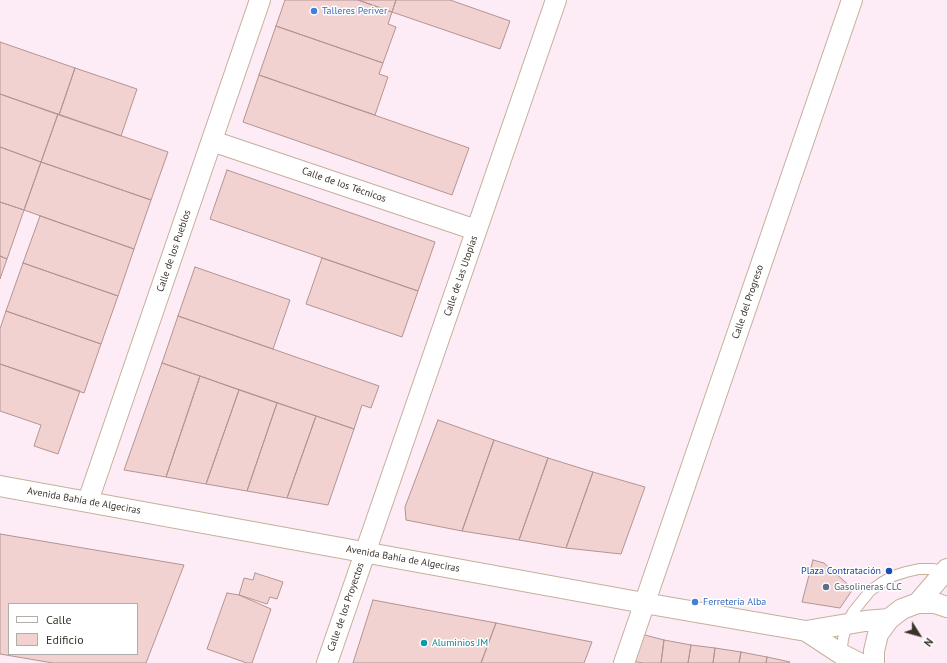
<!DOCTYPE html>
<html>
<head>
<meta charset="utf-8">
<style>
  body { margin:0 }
  #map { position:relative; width:947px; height:663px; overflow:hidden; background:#fefaf5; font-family:"PT Sans",sans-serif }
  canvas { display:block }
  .legend { position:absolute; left:8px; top:603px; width:130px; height:52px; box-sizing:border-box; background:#fff; border:1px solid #b0adaa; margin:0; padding:5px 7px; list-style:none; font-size:12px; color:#3a332a }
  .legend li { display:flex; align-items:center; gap:8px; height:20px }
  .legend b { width:20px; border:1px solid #b0adaa }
  .north { position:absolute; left:899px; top:615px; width:40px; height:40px; -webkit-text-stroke:3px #fff; paint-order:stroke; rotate:127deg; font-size:11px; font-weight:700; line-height:16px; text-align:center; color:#3a332a }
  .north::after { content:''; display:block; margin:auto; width:14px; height:18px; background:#3a332a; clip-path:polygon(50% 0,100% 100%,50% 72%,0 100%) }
</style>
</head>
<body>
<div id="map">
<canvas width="947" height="663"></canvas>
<ul class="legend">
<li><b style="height:5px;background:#fff"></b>Calle</li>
<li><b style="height:11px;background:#f2d2d0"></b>Edificio</li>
</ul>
<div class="north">N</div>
</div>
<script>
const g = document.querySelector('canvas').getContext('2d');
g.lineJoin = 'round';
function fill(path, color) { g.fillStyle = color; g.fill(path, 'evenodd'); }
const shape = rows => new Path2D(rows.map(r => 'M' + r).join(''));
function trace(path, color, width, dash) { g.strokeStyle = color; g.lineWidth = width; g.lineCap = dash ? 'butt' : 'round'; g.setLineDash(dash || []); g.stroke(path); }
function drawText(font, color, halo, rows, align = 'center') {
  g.font = font + ' "PT Sans",sans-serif'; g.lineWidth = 3; g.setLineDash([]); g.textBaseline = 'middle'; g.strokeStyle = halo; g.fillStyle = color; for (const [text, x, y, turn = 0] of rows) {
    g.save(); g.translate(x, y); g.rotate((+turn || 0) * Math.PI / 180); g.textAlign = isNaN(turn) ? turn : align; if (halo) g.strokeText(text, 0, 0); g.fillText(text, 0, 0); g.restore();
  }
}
const industrial = shape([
  [0,0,947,0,947,663,0,663],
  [9,604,137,604,137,654,9,654]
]);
const building = shape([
  [285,0,358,0,392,12,388,24,396,27,383,63,276,26,285,0],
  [358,0,396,0,392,12,358,0],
  [396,0,450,0,510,21,500,49,392,12,396,0],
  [276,26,383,63,379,74,388,77,375,115,259,75,276,26],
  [0,42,75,68,59,115,0,94,0,42],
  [75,68,137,89,121,136,59,115,75,68],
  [259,75,469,148,452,195,243,122,259,75],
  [0,94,58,114,41,162,0,147,0,94],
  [58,114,168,152,151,200,41,162,58,114],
  [0,147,41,162,24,210,0,202,0,147],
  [41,162,151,200,134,249,24,210,41,162],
  [227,170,435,242,418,291,210,219,227,170],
  [0,202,24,210,7,259,0,256,0,202],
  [40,216,134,249,118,296,23,263,40,216],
  [0,256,7,259,0,279,0,256],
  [322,258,418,291,402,337,306,304,322,258],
  [23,263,118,296,101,344,6,311,23,263],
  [195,267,290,300,273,349,178,316,195,267],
  [6,311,101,344,84,393,0,364,0,329,6,311],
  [178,316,379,386,371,408,362,405,354,429,162,363,178,316],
  [162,363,200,376,166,477,124,470,162,363],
  [0,364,80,391,58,454,34,446,41,425,0,411,0,364],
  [200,376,239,390,206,484,166,477,200,376],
  [239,390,277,403,247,491,206,484,239,390],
  [277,403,316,416,287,498,247,491,277,403],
  [316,416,354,429,328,505,287,498,316,416],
  [438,420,494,440,462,531,406,520,405,507,438,420],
  [494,440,548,458,519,540,462,531,494,440],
  [548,458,593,472,566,548,519,540,548,458],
  [593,472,645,487,621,554,566,548,593,472],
  [0,534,184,565,146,663,53,663,0,654,0,534],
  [9,604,137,604,137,654,9,654,9,604],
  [813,560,824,563,853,589,840,608,802,602,813,560],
  [255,573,283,582,277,599,270,597,267,604,239,595,244,578,253,580,255,573],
  [227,593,239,595,271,609,252,663,247,663,207,649,227,593],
  [373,600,496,623,481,663,353,663,373,600],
  [496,623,592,642,584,663,481,663,496,623],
  [645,635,664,640,661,663,643,663,632,661,639,639,645,635],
  [664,640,691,645,688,663,661,663,664,640],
  [691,645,715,648,713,663,688,663,691,645],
  [715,648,741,652,739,663,713,663,715,648],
  [741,652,767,657,766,663,739,663,741,652],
  [767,657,790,662,789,663,766,663,767,657]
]);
const service = shape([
  [841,656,843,639,847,624,853,612,870,591,881,583,893,576,906,572,919,569,932,569,947,571]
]);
const minor = shape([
  [212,141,476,230],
  [0,486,644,603,806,631,865,621,889,619],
  [88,501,260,0],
  [918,603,947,569],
  [806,631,841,654,859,663],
  [327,663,556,0],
  [624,663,852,0],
  [874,663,874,651,878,634,889,619,902,609,918,603,935,603,947,607]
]);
const markers = [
  [314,11,4,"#3f7fe0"],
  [889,571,4,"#1a4fb4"],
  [826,587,4,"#5c6f8a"],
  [695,602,4,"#3f7fe0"],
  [424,643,4,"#0f9aa8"]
];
const shopNames = [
  ["Talleres Periver",322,11],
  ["Ferretería Alba",703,602]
];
const streetNames = [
  ["Calle de los Técnicos",344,185,19],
  ["Calle de los Pueblos",174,251,-71],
  ["Calle de las Utopías",461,276,-71],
  ["Calle del Progreso",748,302,-71],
  ["Avenida Bahía de Algeciras",84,501,10],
  ["Avenida Bahía de Algeciras",403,559,10],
  ["Calle de los Proyectos",346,607,-71]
];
const transitNames = [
  ["Plaza Contratación",881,571]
];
const serviceNames = [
  ["Gasolineras CLC",834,587]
];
const cultureNames = [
  ["Aluminios JM",432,643]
];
fill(industrial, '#fdebf5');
fill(building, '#f2d2d0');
trace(building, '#b39593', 1);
trace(service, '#c4b19c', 12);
trace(minor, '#c4b19c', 22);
trace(service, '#fff', 10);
trace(minor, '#fff', 20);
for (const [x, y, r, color] of markers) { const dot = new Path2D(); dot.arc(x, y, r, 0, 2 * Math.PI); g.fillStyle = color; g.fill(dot); trace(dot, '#fff', 1.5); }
drawText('10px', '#366cbe', '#fff', shopNames, 'left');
drawText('10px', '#3a332a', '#fff', streetNames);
drawText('10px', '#164399', '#fff', transitNames, 'right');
drawText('10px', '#4e5e75', '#fff', serviceNames, 'left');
drawText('10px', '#0d838f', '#fff', cultureNames, 'left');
</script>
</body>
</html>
